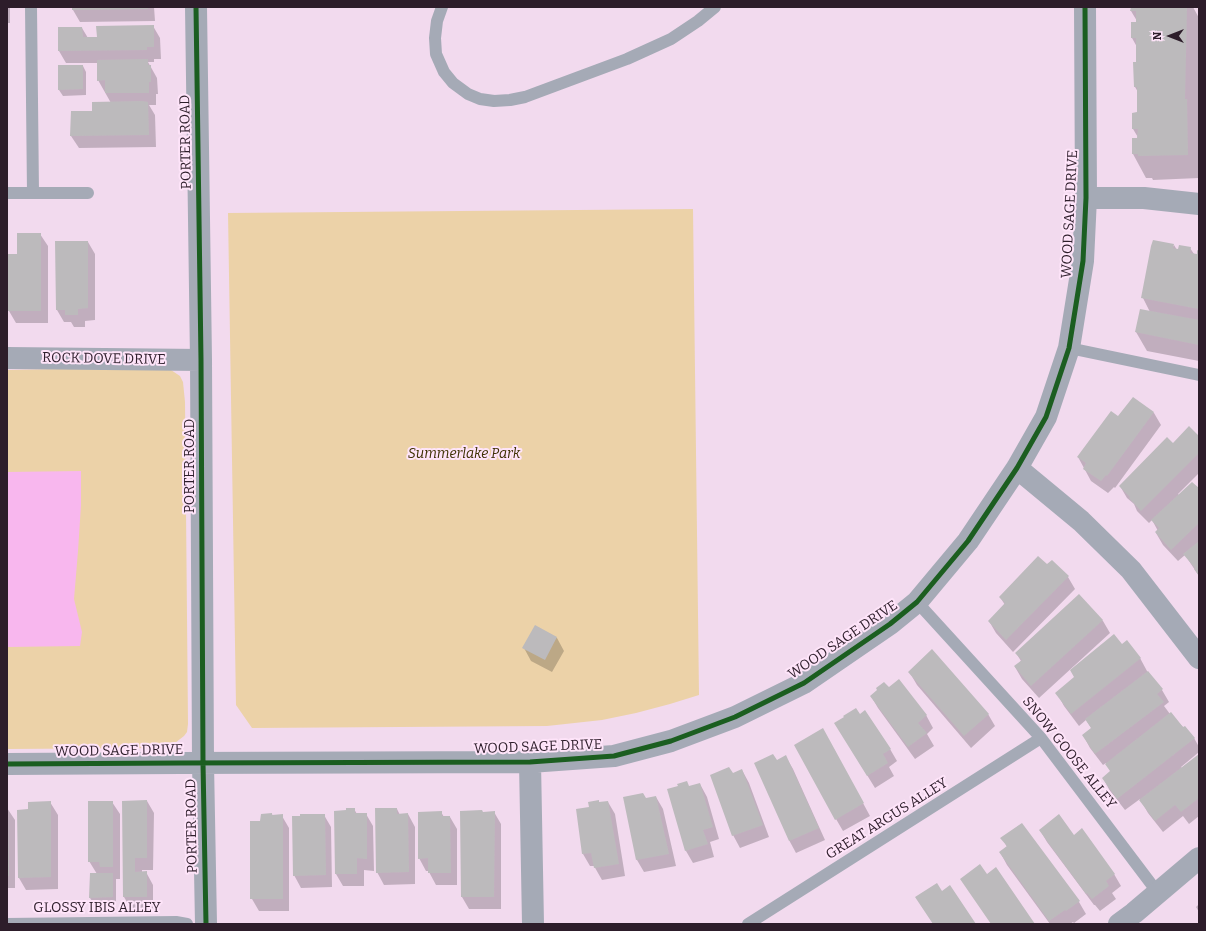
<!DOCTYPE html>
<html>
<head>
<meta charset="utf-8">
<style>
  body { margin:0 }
  #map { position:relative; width:1206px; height:931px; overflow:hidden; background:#f2daee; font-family:Bitter,serif }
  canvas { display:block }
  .frame { position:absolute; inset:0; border:8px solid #2d1d2a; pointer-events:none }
  .north { position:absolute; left:1150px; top:16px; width:40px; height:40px; -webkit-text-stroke:3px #fee4f9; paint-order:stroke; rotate:270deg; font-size:11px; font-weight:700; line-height:16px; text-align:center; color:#2d1d2a }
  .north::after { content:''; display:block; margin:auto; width:14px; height:18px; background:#2d1d2a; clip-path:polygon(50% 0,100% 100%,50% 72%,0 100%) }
</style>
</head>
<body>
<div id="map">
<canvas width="1206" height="931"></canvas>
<div class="frame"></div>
<div class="north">N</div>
</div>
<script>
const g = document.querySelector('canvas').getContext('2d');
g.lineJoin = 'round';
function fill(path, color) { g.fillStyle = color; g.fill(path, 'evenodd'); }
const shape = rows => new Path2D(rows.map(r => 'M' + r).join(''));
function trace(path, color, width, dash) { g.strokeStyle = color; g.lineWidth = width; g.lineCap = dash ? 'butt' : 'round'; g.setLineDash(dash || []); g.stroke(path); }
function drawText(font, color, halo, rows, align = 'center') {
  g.font = font + ' Bitter,serif'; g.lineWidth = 4; g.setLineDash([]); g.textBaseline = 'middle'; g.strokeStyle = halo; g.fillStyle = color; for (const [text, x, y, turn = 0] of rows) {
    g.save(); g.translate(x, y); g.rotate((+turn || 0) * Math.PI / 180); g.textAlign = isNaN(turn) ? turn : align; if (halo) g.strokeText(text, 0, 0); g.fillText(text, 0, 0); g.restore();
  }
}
const green = shape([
  [693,209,699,695,670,704,636,713,602,720,547,726,252,728,236,705,228,213],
  [163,367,171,370,180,376,183,382,185,402,188,724,187,732,184,736,171,746,156,748,7,749,7,370]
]);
const water = shape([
  [81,471,81,505,78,551,74,599,82,632,80,646,7,647,7,472]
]);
const shadow = shape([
  [7,7,10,7,10,23,7,23],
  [73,7,154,7,155,21,80,22,73,10],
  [1132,7,1193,7,1199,18,1199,178,1153,180,1152,178,1146,178,1133,154,1139,139,1133,129,1138,113,1138,92,1135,87,1137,63,1137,47,1132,38,1137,21,1131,11],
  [153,26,160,38,161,59,154,59,154,62,148,62,157,78,158,94,156,94,156,105,149,105,155,115,156,147,79,148,71,136,93,112,111,103,98,80,98,63,66,63,59,51,82,28,88,38,98,38],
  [83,66,86,72,86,95,63,96,59,90],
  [7,75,8,77,8,100,7,100],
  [40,234,48,246,48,323,16,323,9,311,9,255,18,255],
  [56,242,88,242,95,254,95,320,85,321,85,327,74,327,71,322,64,322,57,310],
  [1174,245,1177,250,1190,248,1194,254,1197,255,1199,252,1199,361,1147,351,1136,332,1150,312,1143,298],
  [1133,398,1154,413,1161,425,1115,488,1114,487,1108,493,1091,481,1078,457,1118,418],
  [1199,437,1199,473,1178,494,1179,495,1199,489,1199,576,1185,555,1178,561,1163,545,1156,533,1158,531,1152,520,1149,523,1137,511,1134,504,1127,498,1120,486,1173,444],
  [1047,566,1068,577,1075,589,1013,652,996,633,989,621,1005,605,1000,597],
  [1079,596,1103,621,1110,633,1039,698,1022,679,1015,667,1021,661,1016,653],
  [535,627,557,638,564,651,552,672,531,661,524,648],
  [1122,645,1140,658,1147,671,1162,690,1169,702,1164,706,1170,714,1194,738,1199,747,1199,752,1181,767,1182,768,1199,755,1199,816,1189,824,1183,816,1163,832,1148,813,1140,799,1125,810,1110,791,1103,778,1111,772,1106,763,1103,765,1090,748,1083,735,1092,729,1086,720,1079,726,1064,706,1057,693],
  [910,673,988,714,995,726,971,748,917,685],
  [889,688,926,715,933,728,927,734,934,746,915,759,878,708,871,696],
  [860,715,890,749,897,761,889,767,894,776,875,788,843,736],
  [830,742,870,816,843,831,836,819],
  [786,757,793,769,825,840,796,853,789,840,776,761],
  [742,770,749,783,769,837,740,848,733,835,732,774],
  [700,784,707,797,719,839,710,842,714,857,693,863,686,851,669,790,679,786,689,787],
  [656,797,663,809,676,866,644,872,637,860,624,798,646,799],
  [147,801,154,813,153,870,142,870,142,873,146,872,153,885,153,909,131,909,124,897],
  [50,802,58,815,58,889,26,890,19,878,29,810],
  [112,802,120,814,120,879,116,879,116,903,94,904,90,898,97,874,89,861],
  [608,802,615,814,625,876,602,880,594,866,590,866,583,854,590,808,599,803],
  [7,808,15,820,15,888,7,888],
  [354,809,357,814,366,814,373,826,374,871,364,870,364,886,343,886,336,874],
  [397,809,400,815,408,814,415,827,415,884,384,885,377,872],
  [441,812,444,817,450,817,457,829,457,885,436,885,429,872,429,871,426,871,419,858],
  [494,812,501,824,501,909,469,909,462,897],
  [272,814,273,816,282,816,289,828,289,911,259,911,252,899,251,822,261,822],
  [324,815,331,827,332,887,301,888,294,875],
  [1021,824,1079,902,1086,914,1074,923,1073,922,1070,924,1050,924,1007,865,1000,852,1007,847,1002,838],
  [1040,830,1074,836,1114,874,1121,886,1112,893,1116,899,1100,911,1095,905,1094,905,1047,842],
  [1199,904,1199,912,1196,907]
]);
const building = shape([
  [72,7,148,7,148,9,72,10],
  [1131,7,1187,7,1185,99,1187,99,1188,155,1138,156,1138,154,1132,154,1132,138,1137,138,1138,129,1132,129,1132,113,1137,112,1137,87,1134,87,1133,62,1136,62,1136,38,1131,38,1131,22,1136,22,1136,11,1130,11],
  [154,25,154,47,147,47,147,50,58,51,58,27,82,27,83,37,97,37,96,26],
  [148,59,148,65,151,65,151,82,149,82,149,93,105,93,105,80,97,81,97,60],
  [58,65,83,65,83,89,58,90],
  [142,101,148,102,149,135,70,136,71,111,92,111,92,102],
  [17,233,41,233,41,311,8,311,8,254,17,254],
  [1153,240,1174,244,1173,248,1178,249,1179,245,1191,247,1190,253,1197,254,1197,250,1199,251,1199,309,1141,298,1151,246],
  [55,241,88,241,88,308,78,309,78,315,65,315,65,310,56,310],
  [1140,309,1199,320,1199,345,1135,332],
  [1133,397,1154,412,1107,476,1106,475,1101,481,1083,469,1086,463,1077,457,1111,411,1118,416],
  [1189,426,1199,436,1199,453,1141,511,1129,498,1130,497,1119,486,1167,437,1173,443],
  [1192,482,1199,488,1199,523,1171,550,1155,532,1159,528,1151,520],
  [1199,541,1199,576,1194,569,1195,568,1183,554],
  [1038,556,1047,564,1052,560,1069,576,1006,640,988,621,1005,603,999,597],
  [1079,594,1103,620,1031,686,1014,666,1022,660,1015,653],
  [535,625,557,637,545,660,522,648],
  [1114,634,1122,644,1127,640,1141,658,1071,714,1055,693,1074,677,1070,670],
  [932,649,989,714,964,736,908,672],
  [1148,671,1163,689,1157,694,1164,702,1095,754,1082,735,1091,728,1085,719],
  [899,679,927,715,918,723,927,733,908,747,870,696,877,690,876,688,884,682,889,687],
  [856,708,860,714,865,710,891,749,883,754,888,763,867,776,834,723,844,717,843,716],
  [1171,712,1183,727,1185,726,1195,738,1117,799,1102,778,1110,771,1105,764],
  [823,728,864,803,835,820,794,745],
  [773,754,777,760,786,755,819,828,789,841,754,763],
  [1199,754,1199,798,1181,812,1175,805,1155,821,1139,800],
  [729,767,733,773,742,769,763,825,732,836,710,775],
  [687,781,689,786,700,783,713,827,703,830,708,844,685,851,667,789,678,786,677,784],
  [643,793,646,798,656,796,669,854,636,860,623,797],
  [147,800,147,858,135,858,135,872,147,871,147,897,123,897,122,801],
  [599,800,599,802,608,801,619,864,594,868,591,853,582,854,576,809,589,807,588,802],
  [51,801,51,877,18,878,17,810,28,809,28,802],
  [88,801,113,801,113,867,100,867,99,862,88,862],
  [346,808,355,808,355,813,367,813,367,859,357,858,357,874,335,874,334,811,346,810],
  [375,808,397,808,397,814,408,813,409,872,376,873],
  [482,810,483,812,495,811,494,897,461,897,460,811],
  [442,811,442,816,450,816,451,873,428,873,428,858,418,859,418,812],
  [272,813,272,815,283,814,283,899,250,899,250,821,260,821,261,814],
  [300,814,325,814,326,875,293,876,292,816,300,816],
  [1059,814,1074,835,1082,828,1115,874,1106,881,1109,886,1092,899,1087,893,1086,894,1039,830],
  [7,815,8,815,9,876,7,876],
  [1022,823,1080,901,1066,911,1065,910,1049,921,999,852,1007,846,1000,838],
  [980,864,987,874,996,867,1035,924,991,924,960,879],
  [90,873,113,873,113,897,89,898],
  [937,883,942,891,950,885,976,924,933,924,915,897]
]);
const lane = shape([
  [31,7,33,193],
  [442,7,437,21,435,38,436,54,444,72,453,83,468,94,480,99,494,101,510,100,525,97,627,59,671,39,698,21,715,7],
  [7,193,88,193],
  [1069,348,1199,375],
  [917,602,1041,738,1158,893],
  [7,924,176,922,187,924],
  [748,924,1041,738]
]);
const street = shape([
  [196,7,201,360,203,763,206,924],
  [1086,198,1144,198,1199,204],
  [7,358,201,360],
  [1017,468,1081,521,1131,570,1199,658],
  [530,762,533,924],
  [7,764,180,763,530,762,614,756,671,741,735,717,804,683,890,624,917,602,968,541,1017,468,1046,417,1069,348,1083,261,1086,198,1085,7],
  [1119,924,1134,913,1199,858]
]);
const cycleway = shape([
  [196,7,201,360,203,763,206,924],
  [7,764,180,763,530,762,614,756,671,741,735,717,804,683,890,624,917,602,968,541,1017,468,1046,417,1069,348,1083,261,1086,198,1085,7]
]);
const streetNames = [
  ["PORTER ROAD",186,142,-91],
  ["WOOD SAGE DRIVE",1070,214,-87],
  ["ROCK DOVE DRIVE",104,359,1],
  ["PORTER ROAD",190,466,-90],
  ["WOOD SAGE DRIVE",843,640,-34],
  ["WOOD SAGE DRIVE",538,747,-2],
  ["WOOD SAGE DRIVE",119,751,-1],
  ["SNOW GOOSE ALLEY",1069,753,51],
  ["GREAT ARGUS ALLEY",887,819,-32],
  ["PORTER ROAD",192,826,-91],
  ["GLOSSY IBIS ALLEY",97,908]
];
const parkNames = [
  ["Summerlake Park",464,454]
];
fill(green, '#ecd2a8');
fill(water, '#f8b7ee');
fill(shadow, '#0003');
fill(building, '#bcbabc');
trace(lane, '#a5aab6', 12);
trace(street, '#a5aab6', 22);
trace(cycleway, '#1b5e20', 5);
drawText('14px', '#2d1d2a', '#fee4f9', streetNames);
drawText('italic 14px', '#3c2f00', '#fee4f9', parkNames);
</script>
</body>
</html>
